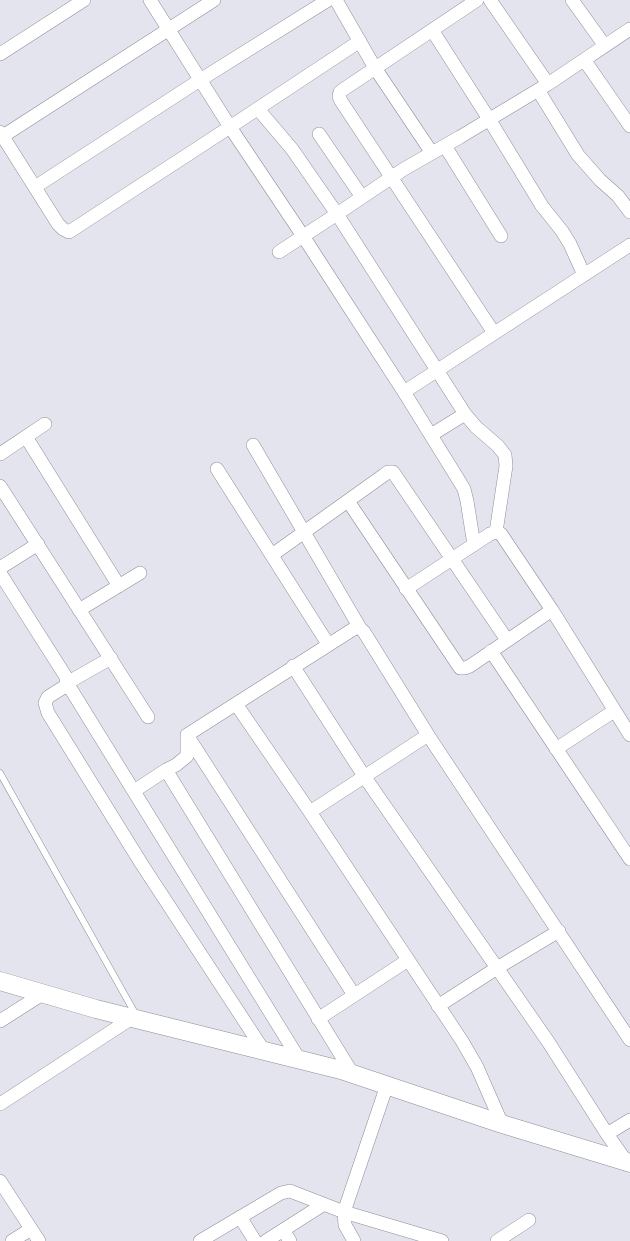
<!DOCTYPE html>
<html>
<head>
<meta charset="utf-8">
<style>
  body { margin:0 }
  canvas { display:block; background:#e4e4ef }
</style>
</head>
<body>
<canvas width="630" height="1241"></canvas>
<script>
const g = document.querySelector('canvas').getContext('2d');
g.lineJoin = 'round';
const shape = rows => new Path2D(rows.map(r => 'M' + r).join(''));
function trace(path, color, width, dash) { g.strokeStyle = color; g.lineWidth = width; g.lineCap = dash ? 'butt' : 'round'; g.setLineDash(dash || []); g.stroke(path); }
const lane = shape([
  [0,773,136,1015]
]);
const street = shape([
  [150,0,230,127,360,41],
  [336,0,375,68,432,153],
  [477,0,344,89,340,92,339,96,341,101,494,333],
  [490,0,548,84],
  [572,0,605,46],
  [432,30,489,119,542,206,562,231,570,244,584,275],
  [0,54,84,0],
  [585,61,630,126],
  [538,90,578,155,600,180,618,196,630,212],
  [258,109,292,149,337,214,404,169,460,137,548,84,630,29],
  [0,132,58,224,63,229,69,232,230,127,303,236,404,392,458,479,464,489,467,501,474,545],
  [319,134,362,197],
  [3,136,214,0],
  [445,146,501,236],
  [35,187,200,80,328,0],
  [279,252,337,214,465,414,476,427,498,446,505,455,506,466,496,532],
  [404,392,630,245],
  [431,435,465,414],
  [26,437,119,586],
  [253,445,360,628],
  [0,454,45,424],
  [217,469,328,644],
  [0,486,148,717],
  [348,501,460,668,465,668,470,666,552,610],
  [272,555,384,475,388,472,393,472,507,640],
  [0,568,38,544],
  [0,573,66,677,67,683,64,687,48,697,45,703,48,713,141,863,264,1051],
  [406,589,490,534,496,532,501,534,552,610,630,735],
  [79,610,140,573],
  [491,651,630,859],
  [111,658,67,683,299,1059],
  [293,666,364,776,549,1043,607,1134,626,1161],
  [236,704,310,812,462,1041,477,1067,502,1124],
  [187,735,354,995],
  [556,749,614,711],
  [134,791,166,770],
  [310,812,428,735],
  [438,1006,497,968,559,931],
  [318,1019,408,960],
  [0,1021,44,993],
  [352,1073,166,770,176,765,187,756,187,735,355,628,360,628,364,632,428,735,630,1040],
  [0,1104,132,1018],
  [607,1134,630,1120],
  [0,1181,39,1241],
  [240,1217,255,1241],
  [283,1230,290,1241],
  [12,1241,31,1229],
  [200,1241,281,1193,290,1191,344,1212,442,1241],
  [266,1241,324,1204],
  [354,1241,345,1225,344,1212,387,1085],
  [497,1241,529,1220]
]);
const secondary = shape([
  [0,981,96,1009,341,1070,502,1124,630,1163]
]);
trace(lane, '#8d8d97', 7);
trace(street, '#8d8d97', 14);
trace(secondary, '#8d8d97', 19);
trace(lane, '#fff', 6);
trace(street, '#fff', 13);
trace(secondary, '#fff', 18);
</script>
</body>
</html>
